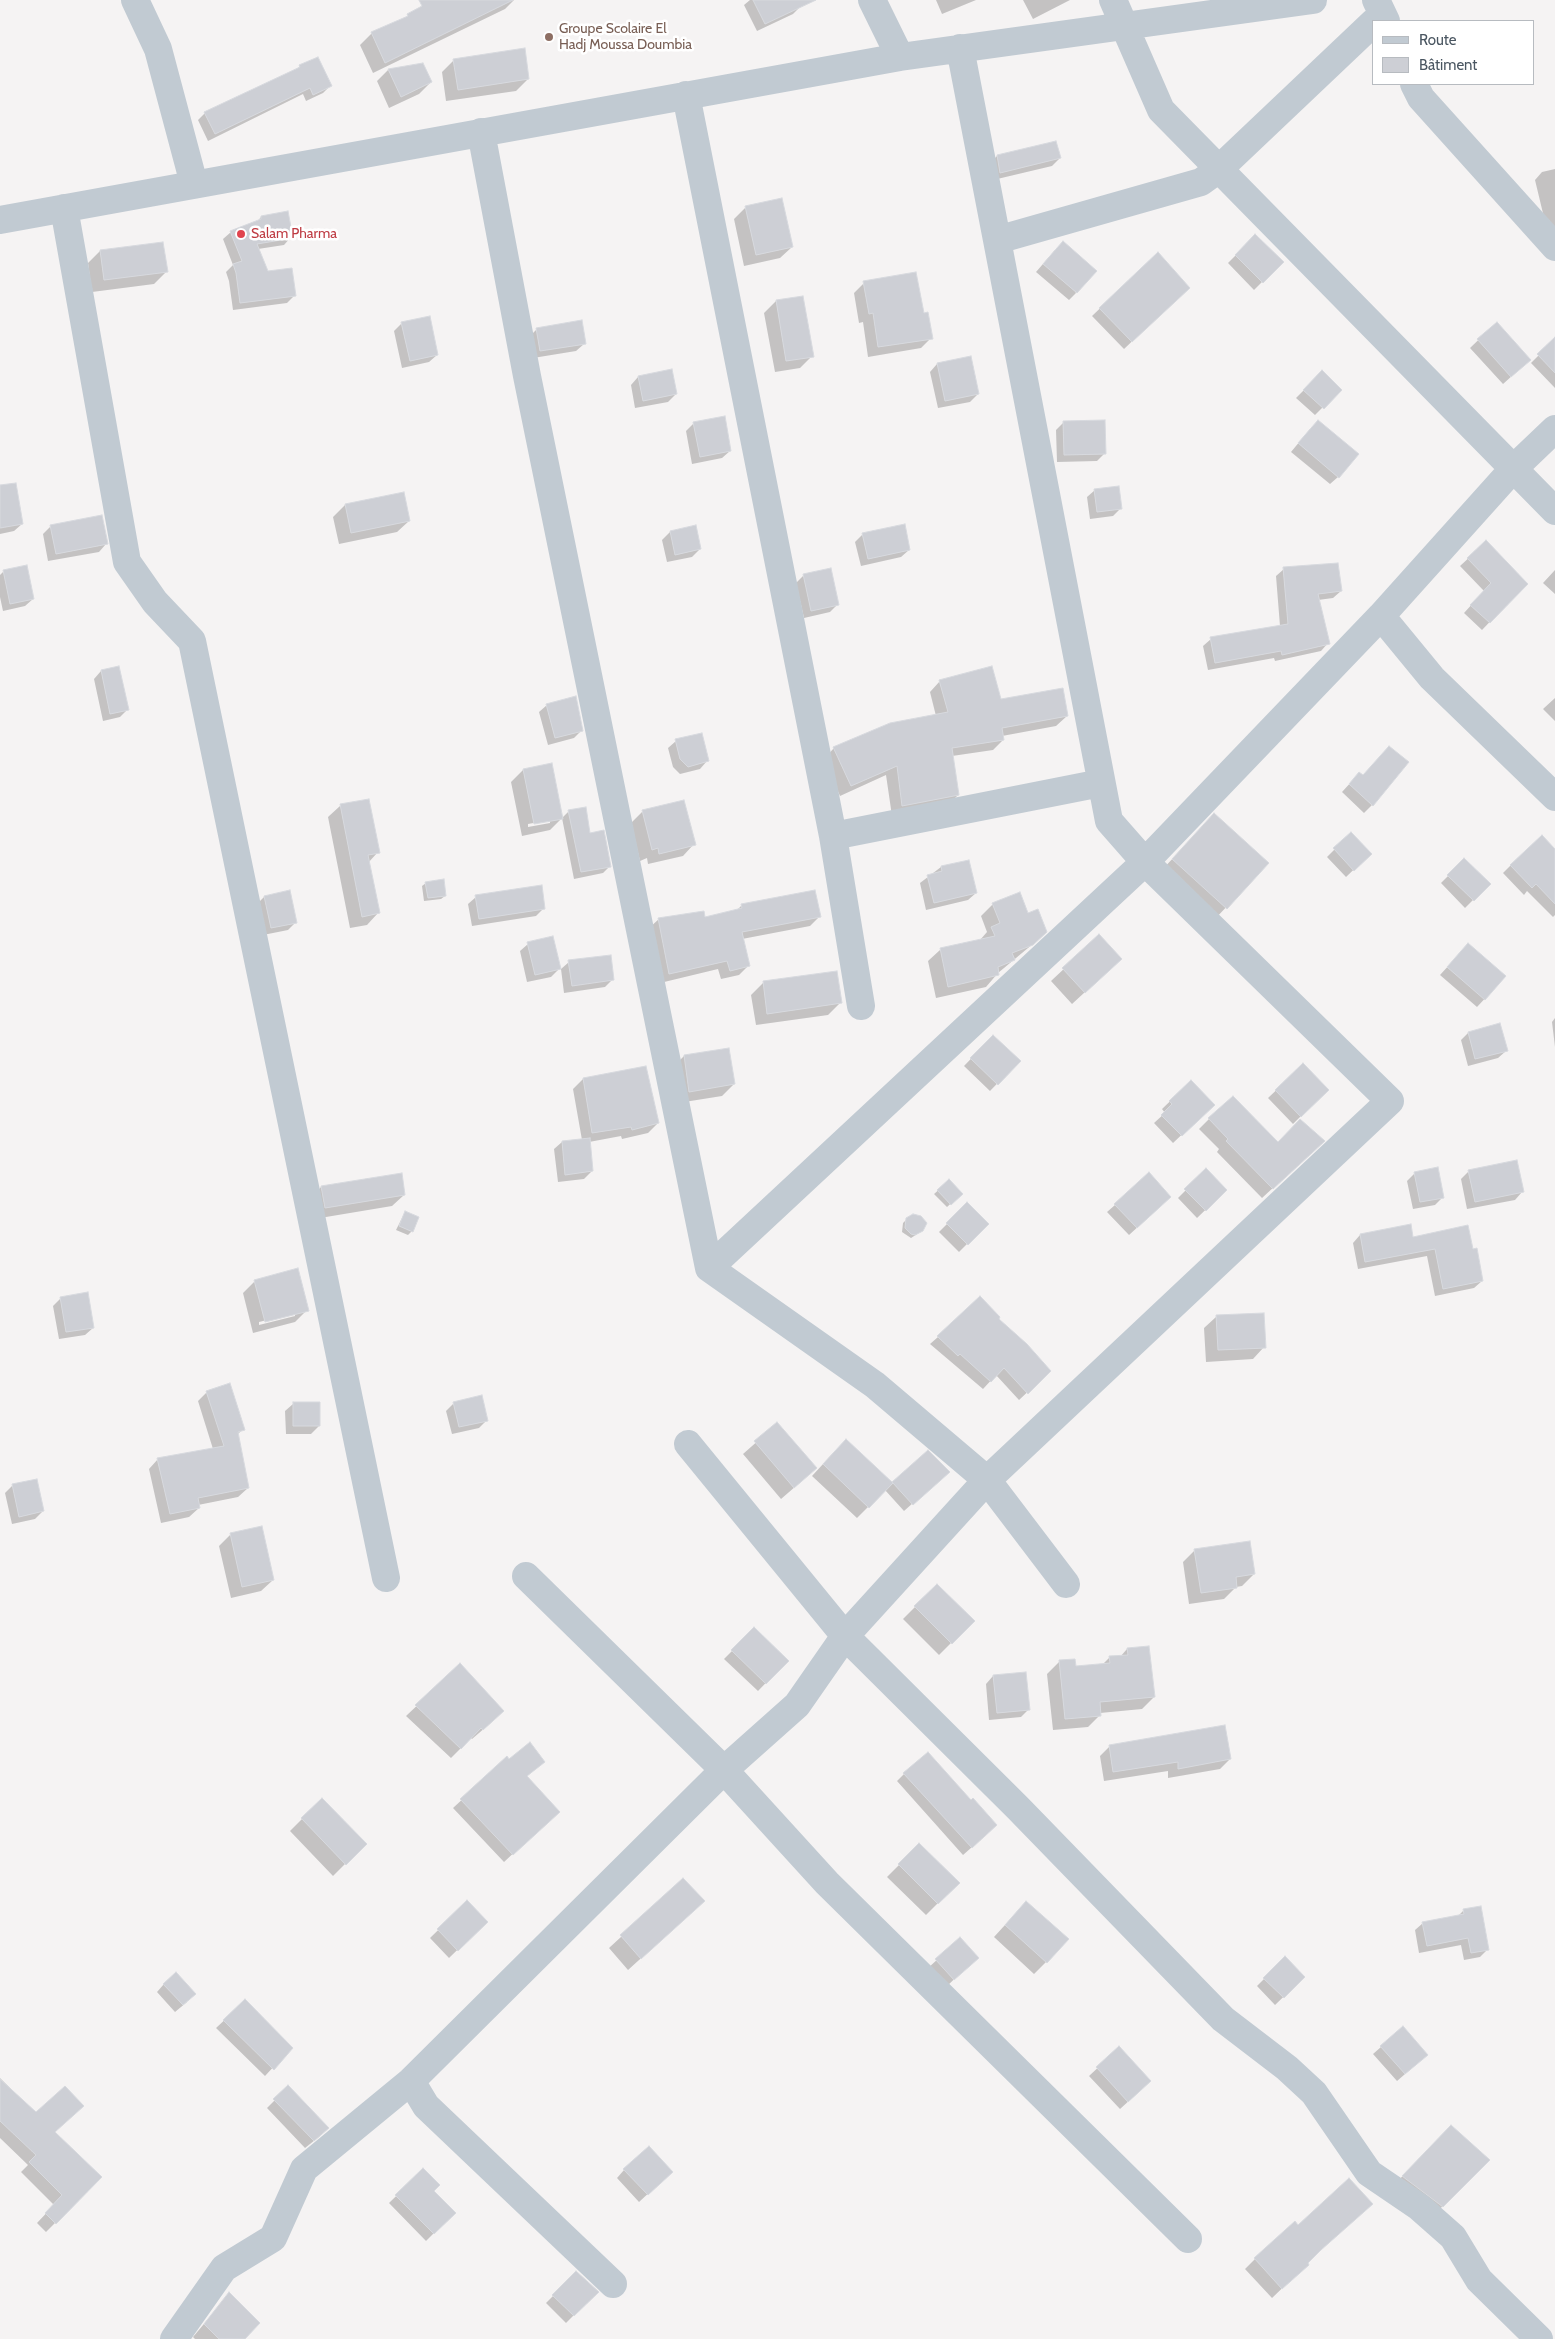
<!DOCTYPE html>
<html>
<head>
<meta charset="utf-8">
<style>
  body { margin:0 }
  #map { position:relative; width:1555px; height:2339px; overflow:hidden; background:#f5f3f3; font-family:Cabin,sans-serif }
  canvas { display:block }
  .legend { position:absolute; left:1372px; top:20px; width:162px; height:65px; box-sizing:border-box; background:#fff; border:1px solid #b7bbc0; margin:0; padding:6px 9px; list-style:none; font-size:15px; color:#4a5661 }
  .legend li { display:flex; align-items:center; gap:10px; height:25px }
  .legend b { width:25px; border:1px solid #b7bbc0 }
</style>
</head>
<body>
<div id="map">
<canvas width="1555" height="2339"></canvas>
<ul class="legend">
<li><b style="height:6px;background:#c1cad2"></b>Route</li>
<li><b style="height:14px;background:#cdcfd5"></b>Bâtiment</li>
</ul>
</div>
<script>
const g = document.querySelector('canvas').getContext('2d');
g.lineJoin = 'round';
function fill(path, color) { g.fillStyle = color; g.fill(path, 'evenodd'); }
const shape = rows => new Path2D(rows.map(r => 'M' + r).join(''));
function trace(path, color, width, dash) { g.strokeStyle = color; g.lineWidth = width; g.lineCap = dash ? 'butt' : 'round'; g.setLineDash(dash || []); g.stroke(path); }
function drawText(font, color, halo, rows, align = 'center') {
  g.font = font + ' Cabin,sans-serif'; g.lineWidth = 5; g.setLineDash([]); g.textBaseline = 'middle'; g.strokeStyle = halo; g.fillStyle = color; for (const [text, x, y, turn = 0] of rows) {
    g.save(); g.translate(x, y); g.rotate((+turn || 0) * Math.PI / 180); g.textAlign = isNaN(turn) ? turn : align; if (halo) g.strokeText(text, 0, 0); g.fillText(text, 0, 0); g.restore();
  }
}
const shadow = shape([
  [447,0,514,0,505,9,373,73,360,45,372,33,404,19,431,2],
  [750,0,798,0,801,6,793,14,757,31,744,5],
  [936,0,976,0,942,14],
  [1023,0,1070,0,1033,19],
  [454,60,528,79,516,91,446,101,442,72],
  [300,66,330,86,323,93,306,101,303,94,208,141,198,120,205,113,295,71],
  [388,70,431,82,419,94,389,108,377,81],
  [1056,142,1060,158,1052,166,993,180,989,164,997,156],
  [1555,169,1555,229,1547,230,1535,180,1542,172],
  [746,207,792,247,780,258,744,266,734,219],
  [261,217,291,237,284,245,258,249,267,273,295,295,287,303,233,310,229,281,226,272,233,265,223,239,231,232,256,223],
  [1255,236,1282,262,1254,290,1228,263],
  [162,243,166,272,154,284,92,292,88,263,100,251],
  [1055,250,1076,293,1069,300,1036,272],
  [1157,254,1181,295,1124,349,1092,316],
  [864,283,922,314,931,338,921,348,868,357,863,322,859,323,854,293],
  [776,301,812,356,800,368,775,372,764,313],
  [402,323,437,355,429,362,402,368,394,331],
  [1496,323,1522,367,1503,384,1470,348],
  [537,329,584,344,576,351,533,358,529,337],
  [1555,339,1555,388,1531,363],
  [937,364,978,394,970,402,938,408,930,372],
  [1322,372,1340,390,1315,415,1296,398],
  [638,377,676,394,668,402,635,408,631,385],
  [1064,422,1105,453,1097,461,1057,462,1056,430],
  [694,423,730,451,722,458,692,464,686,431],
  [1310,429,1338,477,1330,484,1291,452],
  [0,486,22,524,14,531,0,534],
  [1095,490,1120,509,1113,516,1090,519,1087,497],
  [345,505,409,521,397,532,339,544,333,517],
  [51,526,106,544,99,552,48,561,43,534],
  [695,527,700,549,692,557,667,562,662,540,670,532],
  [863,534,909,550,901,557,861,566,855,542],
  [1486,542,1526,584,1482,630,1464,613,1484,591,1460,566],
  [1284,569,1341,591,1333,598,1318,600,1328,643,1321,651,1275,661,1274,658,1208,670,1203,646,1211,639,1280,626,1276,576],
  [1555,570,1555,594,1543,583],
  [4,571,33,599,25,606,3,611,0,597,0,575],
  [804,575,838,604,830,612,804,618,796,583],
  [101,671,128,709,120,717,103,721,94,679],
  [940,681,1000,701,1067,716,1056,726,1002,736,1003,740,993,750,952,756,958,795,948,805,892,816,886,775,840,796,824,759,834,748,936,716,930,692],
  [1555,698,1555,721,1543,709],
  [547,705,582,730,574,738,548,745,539,712],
  [676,741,707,761,700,769,680,774,673,767,668,748],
  [551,764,562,818,569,811,589,834,610,866,603,873,574,879,562,818,550,830,522,836,511,782,523,770],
  [550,820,550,823,528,827,528,824],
  [1352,781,1372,805,1364,813,1342,792],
  [368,800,378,852,368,863,378,913,367,925,350,928,328,817,340,806],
  [684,801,694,844,683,856,648,864,647,858,640,861,631,823,642,812],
  [1203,826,1268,863,1214,920,1161,871],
  [1351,833,1370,854,1346,877,1327,857],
  [1555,851,1555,915,1553,917,1527,891,1524,895,1503,873,1511,865],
  [1464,860,1489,884,1465,908,1441,883],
  [968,861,976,893,968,900,926,910,920,883,941,867],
  [426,883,445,896,441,899,424,901,422,886],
  [289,892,296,922,288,930,263,935,256,905,264,897],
  [476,897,544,908,536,916,472,926,468,904],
  [993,904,1028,914,1034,943,998,973,986,987,936,998,928,961,940,950,980,940,987,932,981,916],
  [742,905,819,917,810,926,742,939,749,965,739,975,721,979,718,969,660,983,649,928,659,919,704,918,736,911],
  [1099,936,1109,970,1072,1004,1051,981],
  [528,944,559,969,551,977,527,982,520,951],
  [1461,952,1505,977,1477,1007,1440,975],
  [569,962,613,979,605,987,564,993,561,969],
  [836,972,840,1003,828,1015,756,1025,751,995,763,983],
  [1555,1018,1555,1047,1552,1022],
  [1468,1033,1506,1051,1498,1058,1468,1066,1461,1040],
  [993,1036,1019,1061,990,1091,964,1066],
  [684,1056,734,1084,722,1096,678,1103,672,1068],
  [1303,1065,1327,1090,1293,1124,1268,1098],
  [645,1067,658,1123,648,1133,622,1139,621,1136,589,1142,592,1171,584,1179,558,1182,554,1149,562,1142,582,1140,573,1089,583,1079],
  [1190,1082,1213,1105,1173,1143,1154,1123,1165,1113,1162,1109],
  [1209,1119,1278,1144,1313,1151,1262,1198,1217,1152,1219,1149,1199,1129],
  [1206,1170,1226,1190,1197,1218,1178,1198],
  [1469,1171,1522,1192,1515,1200,1467,1209,1461,1179],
  [1415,1173,1443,1197,1435,1205,1413,1209,1407,1181],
  [949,1181,961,1194,947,1207,934,1194],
  [321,1187,404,1195,392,1206,314,1219,310,1199],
  [967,1204,987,1224,959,1252,939,1232],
  [1115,1205,1162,1205,1129,1235,1107,1212],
  [405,1212,412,1231,408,1235,396,1230],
  [907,1219,922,1231,911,1238,902,1232,903,1223],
  [1360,1235,1472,1250,1482,1281,1474,1288,1435,1296,1427,1256,1358,1269,1353,1243],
  [255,1281,307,1310,295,1322,253,1333,243,1293],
  [295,1313,295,1316,259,1325,259,1322],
  [61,1298,93,1328,85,1335,59,1339,53,1306],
  [1216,1317,1264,1347,1253,1359,1206,1362,1204,1328],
  [997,1319,1050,1371,1019,1400,996,1375,983,1389,930,1344,938,1337],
  [207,1392,243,1429,237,1435,248,1488,238,1497,198,1505,199,1508,189,1517,161,1523,149,1469,158,1459,213,1449,198,1401],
  [454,1403,487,1420,479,1428,452,1434,446,1411],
  [293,1404,319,1426,311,1434,286,1434,285,1411],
  [777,1424,803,1480,781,1499,743,1454],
  [834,1452,892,1484,928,1452,940,1479,904,1511,885,1490,857,1518,812,1476],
  [13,1485,43,1511,35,1519,12,1524,5,1493],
  [231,1534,273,1580,261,1591,231,1598,219,1546],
  [1195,1550,1254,1574,1242,1586,1236,1587,1224,1599,1189,1604,1183,1562],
  [937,1585,973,1621,939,1655,903,1619],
  [754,1629,787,1661,758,1691,724,1659],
  [1127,1649,1154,1697,1142,1709,1100,1713,1100,1715,1088,1727,1053,1730,1047,1674,1059,1662,1074,1660,1075,1668,1102,1665,1110,1657,1120,1657],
  [460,1665,493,1721,472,1739,471,1738,451,1758,406,1716],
  [993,1676,1029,1709,1021,1717,989,1720,986,1684],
  [1110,1746,1230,1759,1220,1769,1168,1778,1168,1771,1104,1781,1100,1756],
  [507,1758,509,1760,544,1762,526,1777,550,1819,504,1862,453,1808],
  [904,1774,988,1833,963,1855,897,1781],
  [322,1799,365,1844,333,1876,290,1831],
  [919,1845,958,1883,926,1915,887,1877],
  [683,1880,691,1913,628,1970,609,1948],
  [467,1902,486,1922,449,1958,430,1938],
  [1463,1911,1488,1949,1480,1957,1464,1960,1461,1945,1419,1953,1415,1930,1423,1923,1457,1917],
  [1015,1914,1046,1962,1034,1974,994,1937],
  [960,1939,969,1965,946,1987,928,1968],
  [1285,1958,1304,1977,1275,2005,1257,1986],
  [164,1984,187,2002,175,2012,157,1992],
  [245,2001,291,2048,265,2076,216,2028],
  [1381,2047,1419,2062,1397,2081,1373,2054],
  [1119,2048,1142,2089,1120,2109,1089,2076],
  [0,2078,100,2178,46,2232,37,2223,54,2205,21,2172,28,2165,0,2138],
  [288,2087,320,2136,305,2148,267,2108],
  [1451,2126,1488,2160,1432,2217,1393,2186],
  [423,2170,432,2191,454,2213,426,2241,389,2203],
  [624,2170,664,2179,639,2202,617,2178],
  [1255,2259,1309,2260,1297,2274,1272,2298,1245,2269],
  [576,2273,597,2292,566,2323,546,2303],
  [229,2294,243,2339,195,2339,193,2337]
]);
const building = shape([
  [419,0,513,0,385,63,371,32,408,16,407,14,422,6,419,0],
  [753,0,816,0,765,24,753,0],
  [525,48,529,79,458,90,453,59,525,48],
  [318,57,332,86,313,95,310,88,215,134,204,112,300,67,299,65,318,57],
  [423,63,432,82,401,97,388,69,423,63],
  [1056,141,1061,158,1000,173,997,155,1056,141],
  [782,198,793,247,756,255,745,206,782,198],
  [288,211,293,238,257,244,268,271,292,268,296,296,240,303,236,273,233,264,242,261,230,231,261,219,261,216,288,211],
  [1255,234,1284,262,1263,283,1235,255,1255,234],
  [1063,241,1097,271,1077,293,1043,264,1063,241],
  [163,242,168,272,104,280,100,250,163,242],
  [1158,252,1190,288,1132,342,1099,308,1158,252],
  [916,272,924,313,928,312,933,339,878,347,873,313,869,314,863,281,916,272],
  [803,296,814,357,786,361,776,300,803,296],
  [430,316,438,355,410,361,401,322,430,316],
  [582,320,586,344,540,351,536,328,582,320],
  [1497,322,1531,360,1511,377,1477,339,1497,322],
  [1555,337,1555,373,1537,354,1555,337],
  [971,356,979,394,945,401,937,363,971,356],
  [672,369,677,394,643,401,638,376,672,369],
  [1322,370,1342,390,1324,409,1303,390,1322,370],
  [725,416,731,451,700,457,693,422,725,416],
  [1105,420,1106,454,1064,455,1063,421,1105,420],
  [1318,420,1359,454,1339,478,1298,443,1318,420],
  [16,483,23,524,0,528,0,485,16,483],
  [1119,486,1122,509,1097,512,1094,489,1119,486],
  [404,492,410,521,351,533,345,504,404,492],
  [102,515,108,544,56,554,50,525,102,515],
  [905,524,910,550,868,559,862,533,905,524],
  [696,525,701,549,675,555,670,531,696,525],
  [1486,540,1528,584,1490,623,1470,605,1491,583,1467,558,1486,540],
  [1338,563,1342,591,1318,594,1330,644,1282,655,1281,651,1215,663,1210,637,1288,624,1283,567,1338,563],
  [27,565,34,599,10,604,3,570,27,565],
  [831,568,839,605,811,611,803,574,831,568],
  [119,666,129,710,110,714,101,670,119,666],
  [992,666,1001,699,1063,688,1068,716,1002,728,1004,740,952,748,959,795,902,806,897,766,851,786,833,747,890,723,948,712,939,680,992,666],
  [576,696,583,731,555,738,546,704,576,696],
  [702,733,709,761,688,767,680,759,675,739,702,733],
  [1389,746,1409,762,1373,806,1349,784,1359,772,1363,775,1389,746],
  [552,763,563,819,534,824,523,769,552,763],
  [369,799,380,853,368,855,380,913,362,917,340,804,369,799],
  [684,800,696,845,659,854,658,848,652,850,642,810,684,800],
  [586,807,590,833,604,830,611,867,581,872,568,810,586,807],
  [1214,813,1269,863,1227,909,1172,859,1214,813],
  [1351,832,1372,854,1354,871,1333,848,1351,832],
  [1542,835,1555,849,1555,904,1536,884,1532,888,1510,865,1542,835],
  [1464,858,1491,884,1474,901,1447,875,1464,858],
  [969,860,977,893,934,903,927,875,942,871,941,866,969,860],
  [444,879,446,896,428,898,425,882,444,879],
  [542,885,545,909,479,919,475,895,542,885],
  [290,890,297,923,271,928,264,896,290,890],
  [815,890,821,917,742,932,750,966,730,971,727,961,669,974,658,918,704,911,705,917,742,908,741,904,815,890],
  [1020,892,1028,913,1038,909,1047,932,1033,945,1012,953,1015,960,998,967,999,975,948,987,940,948,995,936,991,927,1000,923,992,903,1020,892],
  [1099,934,1122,959,1085,993,1062,968,1099,934],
  [553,936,561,969,535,975,527,942,553,936],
  [1468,943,1506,976,1485,1000,1447,967,1468,943],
  [611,955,614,980,572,986,568,960,611,955],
  [837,971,842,1003,767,1014,763,981,837,971],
  [1500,1023,1508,1051,1475,1059,1468,1032,1500,1023],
  [993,1035,1021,1061,998,1085,970,1058,993,1035],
  [729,1048,735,1084,689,1092,684,1055,729,1048],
  [1303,1063,1329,1090,1301,1117,1275,1090,1303,1063],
  [646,1066,659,1123,632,1130,631,1127,592,1133,583,1078,646,1066],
  [1191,1080,1215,1105,1182,1136,1161,1115,1172,1104,1169,1101,1191,1080],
  [1233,1096,1278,1142,1300,1119,1325,1141,1273,1189,1226,1141,1228,1139,1208,1118,1233,1096],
  [590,1138,593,1171,565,1175,562,1141,590,1138],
  [1517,1160,1524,1192,1475,1202,1468,1170,1517,1160],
  [1438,1167,1444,1198,1420,1202,1414,1172,1438,1167],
  [1206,1168,1227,1190,1206,1211,1184,1189,1206,1168],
  [1149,1172,1171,1197,1137,1228,1114,1204,1149,1172],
  [402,1173,405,1195,325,1208,321,1186,402,1173],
  [949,1179,963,1194,951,1205,937,1190,949,1179],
  [967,1202,989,1224,968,1245,946,1223,967,1202],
  [405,1211,419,1217,413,1232,399,1226,405,1211],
  [913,1214,921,1216,927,1223,923,1231,915,1235,911,1234,905,1228,906,1218,913,1214],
  [1411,1224,1413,1237,1468,1225,1473,1249,1477,1248,1483,1281,1443,1289,1435,1249,1365,1262,1360,1234,1411,1224],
  [298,1268,309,1311,265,1322,254,1280,298,1268],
  [88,1292,94,1328,66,1332,60,1297,88,1292],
  [980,1296,1000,1317,999,1319,1027,1344,1051,1371,1028,1394,1004,1368,991,1382,960,1354,958,1356,937,1336,980,1296],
  [1264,1313,1266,1348,1218,1350,1216,1315,1264,1313],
  [230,1383,245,1430,238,1432,249,1488,198,1498,200,1508,170,1514,157,1458,224,1446,206,1391,230,1383],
  [482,1395,488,1421,459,1427,453,1402,482,1395],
  [293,1402,320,1402,320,1426,293,1426,293,1402],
  [777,1422,817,1468,794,1488,754,1441,777,1422],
  [846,1439,893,1483,869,1508,823,1464,846,1439],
  [928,1450,950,1472,913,1505,892,1482,928,1450],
  [37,1479,44,1511,19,1517,12,1484,37,1479],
  [262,1526,274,1580,242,1587,230,1533,262,1526],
  [1250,1541,1255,1574,1236,1577,1237,1588,1201,1593,1194,1549,1250,1541],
  [937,1584,975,1621,952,1644,914,1606,937,1584],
  [754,1627,789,1661,766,1684,731,1650,754,1627],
  [1149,1646,1155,1697,1100,1702,1101,1716,1065,1719,1059,1660,1075,1659,1076,1666,1110,1663,1109,1656,1128,1655,1127,1648,1149,1646],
  [460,1663,504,1711,483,1730,481,1728,461,1749,415,1705,460,1663],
  [1026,1672,1030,1710,997,1713,993,1675,1026,1672],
  [1225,1725,1231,1759,1178,1769,1178,1762,1113,1772,1109,1745,1225,1725],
  [530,1742,545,1762,527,1776,560,1812,513,1855,460,1799,507,1756,509,1759,530,1742],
  [928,1752,971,1800,973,1798,997,1825,972,1848,903,1773,928,1752],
  [322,1798,367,1844,346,1865,301,1818,322,1798],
  [919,1843,960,1883,938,1904,898,1864,919,1843],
  [683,1878,705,1901,641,1959,620,1935,683,1878],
  [467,1900,488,1922,458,1951,437,1929,467,1900],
  [1026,1901,1069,1939,1047,1963,1005,1925,1026,1901],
  [1481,1906,1489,1950,1471,1953,1468,1938,1427,1946,1422,1922,1464,1914,1463,1909,1481,1906],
  [960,1937,979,1958,954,1980,935,1959,960,1937],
  [1285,1956,1305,1977,1284,1998,1263,1978,1285,1956],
  [176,1972,196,1994,183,2005,163,1984,176,1972],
  [245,1999,293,2048,274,2070,223,2020,245,1999],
  [1403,2026,1428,2055,1405,2074,1380,2046,1403,2026],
  [1119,2046,1151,2081,1128,2102,1096,2067,1119,2046],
  [0,2079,36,2112,65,2086,84,2106,55,2132,102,2177,56,2224,45,2213,62,2195,29,2162,36,2155,0,2121,0,2079],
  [288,2085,329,2128,314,2141,273,2099,288,2085],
  [1451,2125,1490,2160,1443,2207,1402,2176,1451,2125],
  [649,2146,673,2172,648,2195,623,2169,649,2146],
  [423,2168,440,2185,434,2191,456,2213,434,2234,395,2195,423,2168],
  [1349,2178,1373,2204,1321,2250,1308,2263,1309,2265,1282,2289,1254,2258,1295,2221,1298,2225,1349,2178],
  [576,2271,599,2292,574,2316,552,2295,576,2271],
  [229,2292,260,2323,245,2339,219,2339,204,2324,229,2292]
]);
const minor = shape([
  [135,0,158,49,194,184],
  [872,0,900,57],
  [1113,0,1161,110,1555,511],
  [1376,0,1386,21],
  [960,48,1109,821,1145,862,1390,1101,987,1480,875,1385,709,1268,1145,862,1381,616,1513,469,1555,429],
  [1414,84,1421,98,1555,247],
  [686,95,833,836,861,1006],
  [481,132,527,376,709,1268],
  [64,208,127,562,155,602,192,641,386,1578],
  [0,220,900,57,1313,0],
  [997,240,1201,182,1219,169,1374,22],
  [1381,616,1432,678,1555,797],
  [833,836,1101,783],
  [526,1576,724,1770,827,1883,1188,2239],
  [1066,1584,987,1480,845,1636,1018,1808,1223,2019,1287,2068,1314,2093,1369,2173,1419,2207,1453,2237,1479,2280,1539,2339],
  [411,2081,426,2106,613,2284],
  [174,2339,224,2268,273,2238,304,2169,411,2081,724,1770,797,1705,845,1636,688,1444]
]);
const markers = [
  [549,37,5,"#8d6e63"],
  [241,234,5,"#e0444e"]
];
const educationNames = [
  ["Groupe Scolaire El",559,29],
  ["Hadj Moussa Doumbia",559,45]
];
const healthNames = [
  ["Salam Pharma",251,234]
];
fill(shadow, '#0003');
fill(building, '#cdcfd5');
trace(building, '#d7d9de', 1);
trace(minor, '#c1cad2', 28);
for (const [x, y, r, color] of markers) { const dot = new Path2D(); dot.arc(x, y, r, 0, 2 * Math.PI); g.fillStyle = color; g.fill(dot); trace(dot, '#fff', 2); }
drawText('14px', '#785e54', '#fff', educationNames, 'left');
drawText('14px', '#be3a42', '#fff', healthNames, 'left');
</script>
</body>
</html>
